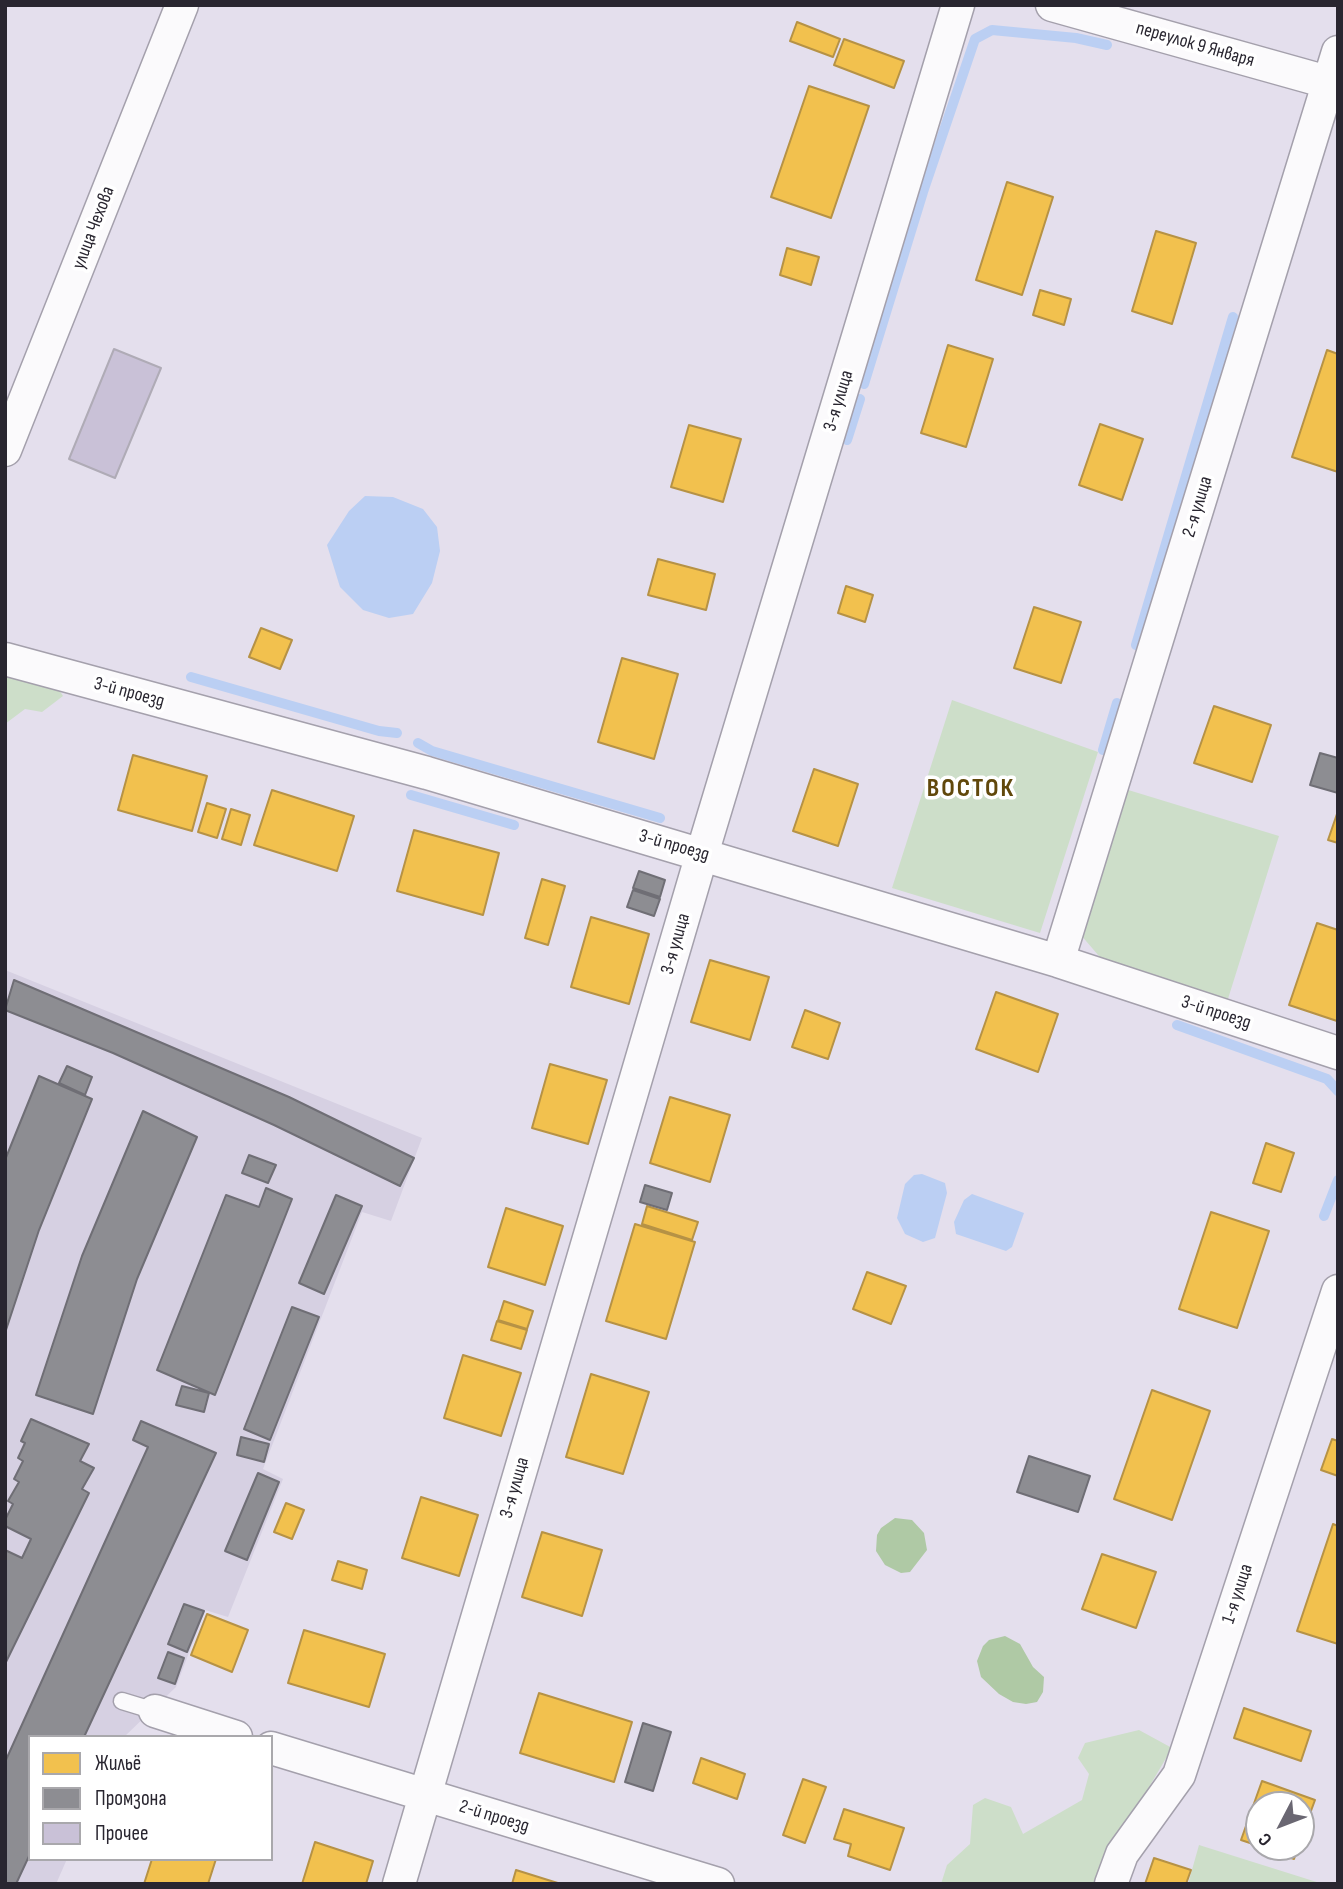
<!DOCTYPE html>
<html>
<head>
<meta charset="utf-8">
<style>
  body { margin:0 }
  #map { position:relative; width:1343px; height:1889px; overflow:hidden; background:#e4dfed; font-family:"Sofia Sans Condensed",sans-serif }
  canvas { display:block }
  .frame { position:absolute; inset:0; border:7px solid #292630; pointer-events:none }
  .legend { position:absolute; left:28px; top:1735px; width:245px; height:126px; box-sizing:border-box; background:#fff; border:2px solid #a9a8ac; margin:0; padding:9px 12px; list-style:none; font-size:21px; color:#292630 }
  .legend li { display:flex; align-items:center; gap:14px; height:35px }
  .legend b { width:35px; border:2px solid #a9a8ac }
  .north { position:absolute; left:1245px; top:1791px; width:70px; height:70px; box-sizing:border-box; background:#fff; border:2px solid #a9a8ac; border-radius:50%; rotate:228deg; font-size:19px; font-weight:700; line-height:28px; text-align:center; color:#292630 }
  .north::after { content:''; display:block; margin:auto; width:24px; height:32px; background:#6a6772; clip-path:polygon(50% 0,100% 100%,50% 72%,0 100%) }
</style>
</head>
<body>
<div id="map">
<canvas width="1343" height="1889"></canvas>
<div class="frame"></div>
<ul class="legend">
<li><b style="height:19px;background:#f2c14e"></b>Жильё</li>
<li><b style="height:19px;background:#8d8d92"></b>Промзона</li>
<li><b style="height:19px;background:#c9c1d7"></b>Прочее</li>
</ul>
<div class="north">С</div>
</div>
<script>
const g = document.querySelector('canvas').getContext('2d');
g.lineJoin = 'round';
function fill(path, color) { g.fillStyle = color; g.fill(path, 'evenodd'); }
const shape = rows => new Path2D(rows.map(r => 'M' + r).join(''));
function trace(path, color, width, dash) { g.strokeStyle = color; g.lineWidth = width; g.lineCap = dash ? 'butt' : 'round'; g.setLineDash(dash || []); g.stroke(path); }
function drawText(font, color, halo, rows, align = 'center') {
  g.font = font + ' "Sofia Sans Condensed",sans-serif'; g.lineWidth = 7; g.setLineDash([]); g.textBaseline = 'middle'; g.strokeStyle = halo; g.fillStyle = color; for (const [text, x, y, turn = 0] of rows) {
    g.save(); g.translate(x, y); g.rotate((+turn || 0) * Math.PI / 180); g.textAlign = isNaN(turn) ? turn : align; if (halo) g.strokeText(text, 0, 0); g.fillText(text, 0, 0); g.restore();
  }
}
const industrial = shape([
  [5,970,422,1138,391,1221,362,1212,263,1469,283,1479,228,1617,205,1610,176,1687,124,1737,30,1737,30,1859,67,1859,56,1884,5,1884]
]);
const green = shape([
  [5,670,56,685,63,696,42,712,25,709,5,724],
  [952,700,1098,752,1040,933,892,888],
  [1125,789,1279,836,1227,1002,1105,963,1080,934],
  [1139,1730,1172,1748,1132,1816,1100,1884,941,1884,947,1865,970,1844,973,1805,985,1798,1011,1807,1023,1834,1082,1800,1089,1774,1078,1758,1085,1743],
  [1199,1845,1323,1884,1188,1884]
]);
const forest = shape([
  [895,1518,912,1520,924,1533,927,1550,910,1572,901,1573,885,1565,876,1551,877,1535,881,1528],
  [1005,1636,1020,1644,1033,1667,1044,1677,1043,1692,1037,1702,1026,1704,1013,1702,999,1694,981,1677,977,1661,983,1646,989,1640]
]);
const water = shape([
  [365,496,393,497,423,509,437,527,440,551,432,583,413,614,389,618,363,610,340,587,327,545,349,511],
  [922,1174,945,1183,947,1193,935,1238,923,1242,905,1234,897,1218,905,1184,914,1175],
  [972,1194,1024,1213,1012,1247,1006,1251,956,1234,954,1222,964,1200]
]);
const homes = shape([
  [797,22,840,39,833,57,790,41,797,22],
  [844,39,904,61,894,88,834,65,844,39],
  [809,86,869,106,831,218,771,197,809,86],
  [1007,182,1053,197,1022,295,976,280,1007,182],
  [1156,231,1196,243,1172,324,1132,311,1156,231],
  [787,248,819,257,811,285,780,275,787,248],
  [1040,290,1071,299,1064,325,1033,315,1040,290],
  [948,345,993,359,966,447,921,433,948,345],
  [1327,350,1338,354,1338,472,1292,457,1327,350],
  [1100,424,1143,439,1122,500,1079,485,1100,424],
  [689,425,741,439,723,502,671,487,689,425],
  [658,559,715,574,706,610,648,595,658,559],
  [846,586,873,595,865,622,838,613,846,586],
  [1034,607,1081,622,1061,683,1014,668,1034,607],
  [261,628,292,640,280,669,249,657,261,628],
  [622,658,678,674,654,759,598,742,622,658],
  [1214,706,1271,725,1252,782,1194,763,1214,706],
  [133,755,207,776,192,831,118,810,133,755],
  [814,769,858,784,838,846,793,831,814,769],
  [272,790,354,816,337,871,254,845,272,790],
  [207,803,226,809,217,838,198,832,207,803],
  [231,809,250,815,241,845,222,839,231,809],
  [1338,811,1338,843,1328,840,1338,811],
  [414,830,499,853,483,915,397,891,414,830],
  [542,879,565,886,548,945,525,938,542,879],
  [591,917,649,934,629,1004,571,987,591,917],
  [1317,923,1338,930,1337,1021,1289,1005,1317,923],
  [710,960,769,977,750,1040,691,1022,710,960],
  [996,992,1058,1014,1038,1072,976,1049,996,992],
  [805,1010,840,1023,828,1059,792,1047,805,1010],
  [550,1064,607,1080,588,1144,532,1128,550,1064],
  [670,1097,730,1115,710,1182,650,1163,670,1097],
  [1266,1143,1294,1153,1281,1192,1253,1183,1266,1143],
  [647,1206,698,1222,692,1240,642,1224,647,1206],
  [506,1208,563,1226,545,1285,488,1267,506,1208],
  [1211,1212,1269,1231,1237,1328,1179,1309,1211,1212],
  [635,1224,695,1242,666,1339,606,1321,635,1224],
  [867,1272,906,1286,891,1324,853,1309,867,1272],
  [504,1301,533,1311,527,1329,498,1320,504,1301],
  [497,1321,527,1330,521,1349,491,1340,497,1321],
  [463,1355,521,1373,501,1436,444,1418,463,1355],
  [591,1374,649,1392,623,1474,566,1457,591,1374],
  [1152,1390,1210,1411,1172,1520,1114,1499,1152,1390],
  [1332,1439,1338,1441,1338,1476,1321,1470,1332,1439],
  [421,1497,478,1515,459,1576,402,1558,421,1497],
  [286,1503,304,1510,292,1539,274,1532,286,1503],
  [1333,1524,1338,1526,1338,1644,1297,1631,1333,1524],
  [542,1532,602,1550,582,1616,522,1597,542,1532],
  [1102,1554,1156,1572,1136,1628,1082,1609,1102,1554],
  [338,1561,367,1570,362,1589,332,1580,338,1561],
  [207,1614,248,1630,232,1672,191,1655,207,1614],
  [304,1630,385,1654,369,1707,288,1683,304,1630],
  [539,1693,632,1722,614,1782,520,1753,539,1693],
  [1244,1708,1311,1731,1301,1761,1234,1738,1244,1708],
  [701,1758,745,1774,737,1799,693,1783,701,1758],
  [803,1779,826,1787,805,1843,783,1835,803,1779],
  [1262,1781,1315,1800,1301,1838,1301,1805,1259,1805,1259,1846,1241,1840,1262,1781],
  [844,1809,904,1828,890,1870,848,1856,851,1844,834,1839,844,1809],
  [315,1842,373,1861,366,1884,302,1884,315,1842],
  [1261,1847,1298,1847,1294,1859,1261,1847],
  [1154,1858,1191,1870,1186,1884,1145,1884,1154,1858],
  [152,1859,216,1859,208,1884,144,1884,152,1859],
  [516,1870,548,1880,561,1884,512,1884,516,1870]
]);
const industry = shape([
  [1320,753,1338,758,1338,793,1310,785,1320,753],
  [639,871,665,880,660,897,633,888,639,871],
  [633,890,660,899,654,916,627,907,633,890],
  [14,980,289,1097,414,1158,400,1186,274,1125,113,1053,5,1010,14,980],
  [67,1066,92,1077,85,1095,59,1083,67,1066],
  [39,1076,92,1099,39,1230,5,1333,5,1160,39,1076],
  [143,1111,197,1137,137,1279,93,1414,36,1395,82,1256,143,1111],
  [249,1155,276,1165,268,1183,242,1173,249,1155],
  [645,1185,672,1193,667,1210,640,1202,645,1185],
  [266,1188,292,1199,215,1395,157,1370,226,1195,259,1207,266,1188],
  [336,1195,362,1206,324,1294,299,1283,336,1195],
  [292,1307,319,1317,270,1440,244,1429,292,1307],
  [182,1386,209,1393,204,1412,176,1405,182,1386],
  [31,1419,89,1444,80,1461,94,1468,82,1489,89,1493,5,1664,5,1550,22,1558,31,1539,5,1526,5,1520,13,1504,8,1501,19,1482,14,1479,23,1461,18,1458,25,1443,21,1441,31,1419],
  [141,1421,216,1453,84,1737,30,1737,30,1854,16,1884,5,1884,5,1762,148,1447,133,1440,141,1421],
  [241,1437,269,1444,264,1462,237,1455,241,1437],
  [1029,1456,1090,1476,1078,1512,1017,1492,1029,1456],
  [258,1473,279,1482,247,1560,225,1551,258,1473],
  [184,1604,204,1611,187,1652,168,1644,184,1604],
  [168,1652,184,1658,175,1684,158,1678,168,1652],
  [643,1723,671,1732,653,1791,625,1782,643,1723]
]);
const stream = shape([
  [864,384,923,192,975,39,992,30,1076,38,1107,45],
  [847,440,860,399],
  [1136,645,1233,317],
  [191,677,379,731,397,733],
  [418,743,432,751,660,818],
  [1103,750,1117,703],
  [411,795,514,825],
  [1177,1025,1327,1079,1338,1091],
  [1324,1216,1338,1180]
]);
const building = shape([
  [114,349,161,368,115,478,69,459,114,349]
]);
const lane = shape([
  [122,1701,155,1711]
]);
const street = shape([
  [1052,5,1338,85],
  [5,450,182,5],
  [5,659,427,773,1058,961,1338,1053],
  [1058,961,1338,52],
  [155,1711,236,1737],
  [271,1748,718,1884],
  [399,1884,702,854,958,5],
  [1111,1884,1122,1854,1179,1775,1338,1291]
]);
const streetNames = [
  ["переулок 9 Января",1195,45,16],
  ["улица Чехова",94,228,-69],
  ["3-я улица",839,401,-73],
  ["2-я улица",1198,507,-73],
  ["3-й проезд",129,693,15],
  ["3-й проезд",674,846,16],
  ["3-я улица",676,944,-74],
  ["3-й проезд",1216,1013,18],
  ["3-я улица",515,1488,-74],
  ["1-я улица",1238,1594,-72],
  ["2-й проезд",494,1817,17]
];
const districtNames = [
  ["ВОСТОК",971,789]
];
fill(industrial, '#d6d0e2');
fill(green, '#cddec9');
fill(forest, '#afc9a5');
fill(water, '#bbcff3');
fill(homes, '#f2c14e');
trace(homes, '#b69245', 2);
fill(industry, '#8d8d92');
trace(industry, '#6f6e75', 2);
trace(stream, '#bbcff3', 10);
fill(building, '#c9c1d7');
trace(building, '#afabb6', 2);
trace(lane, '#a4a0ac', 19);
trace(street, '#a4a0ac', 35);
trace(lane, '#fbfafc', 16);
trace(street, '#fbfafc', 32);
drawText('19px', '#292630', '#fff', streetNames);
g.letterSpacing = '2px';
drawText('bold 26px', '#61480b', '#fff', districtNames);
g.letterSpacing = '0px';
</script>
</body>
</html>
